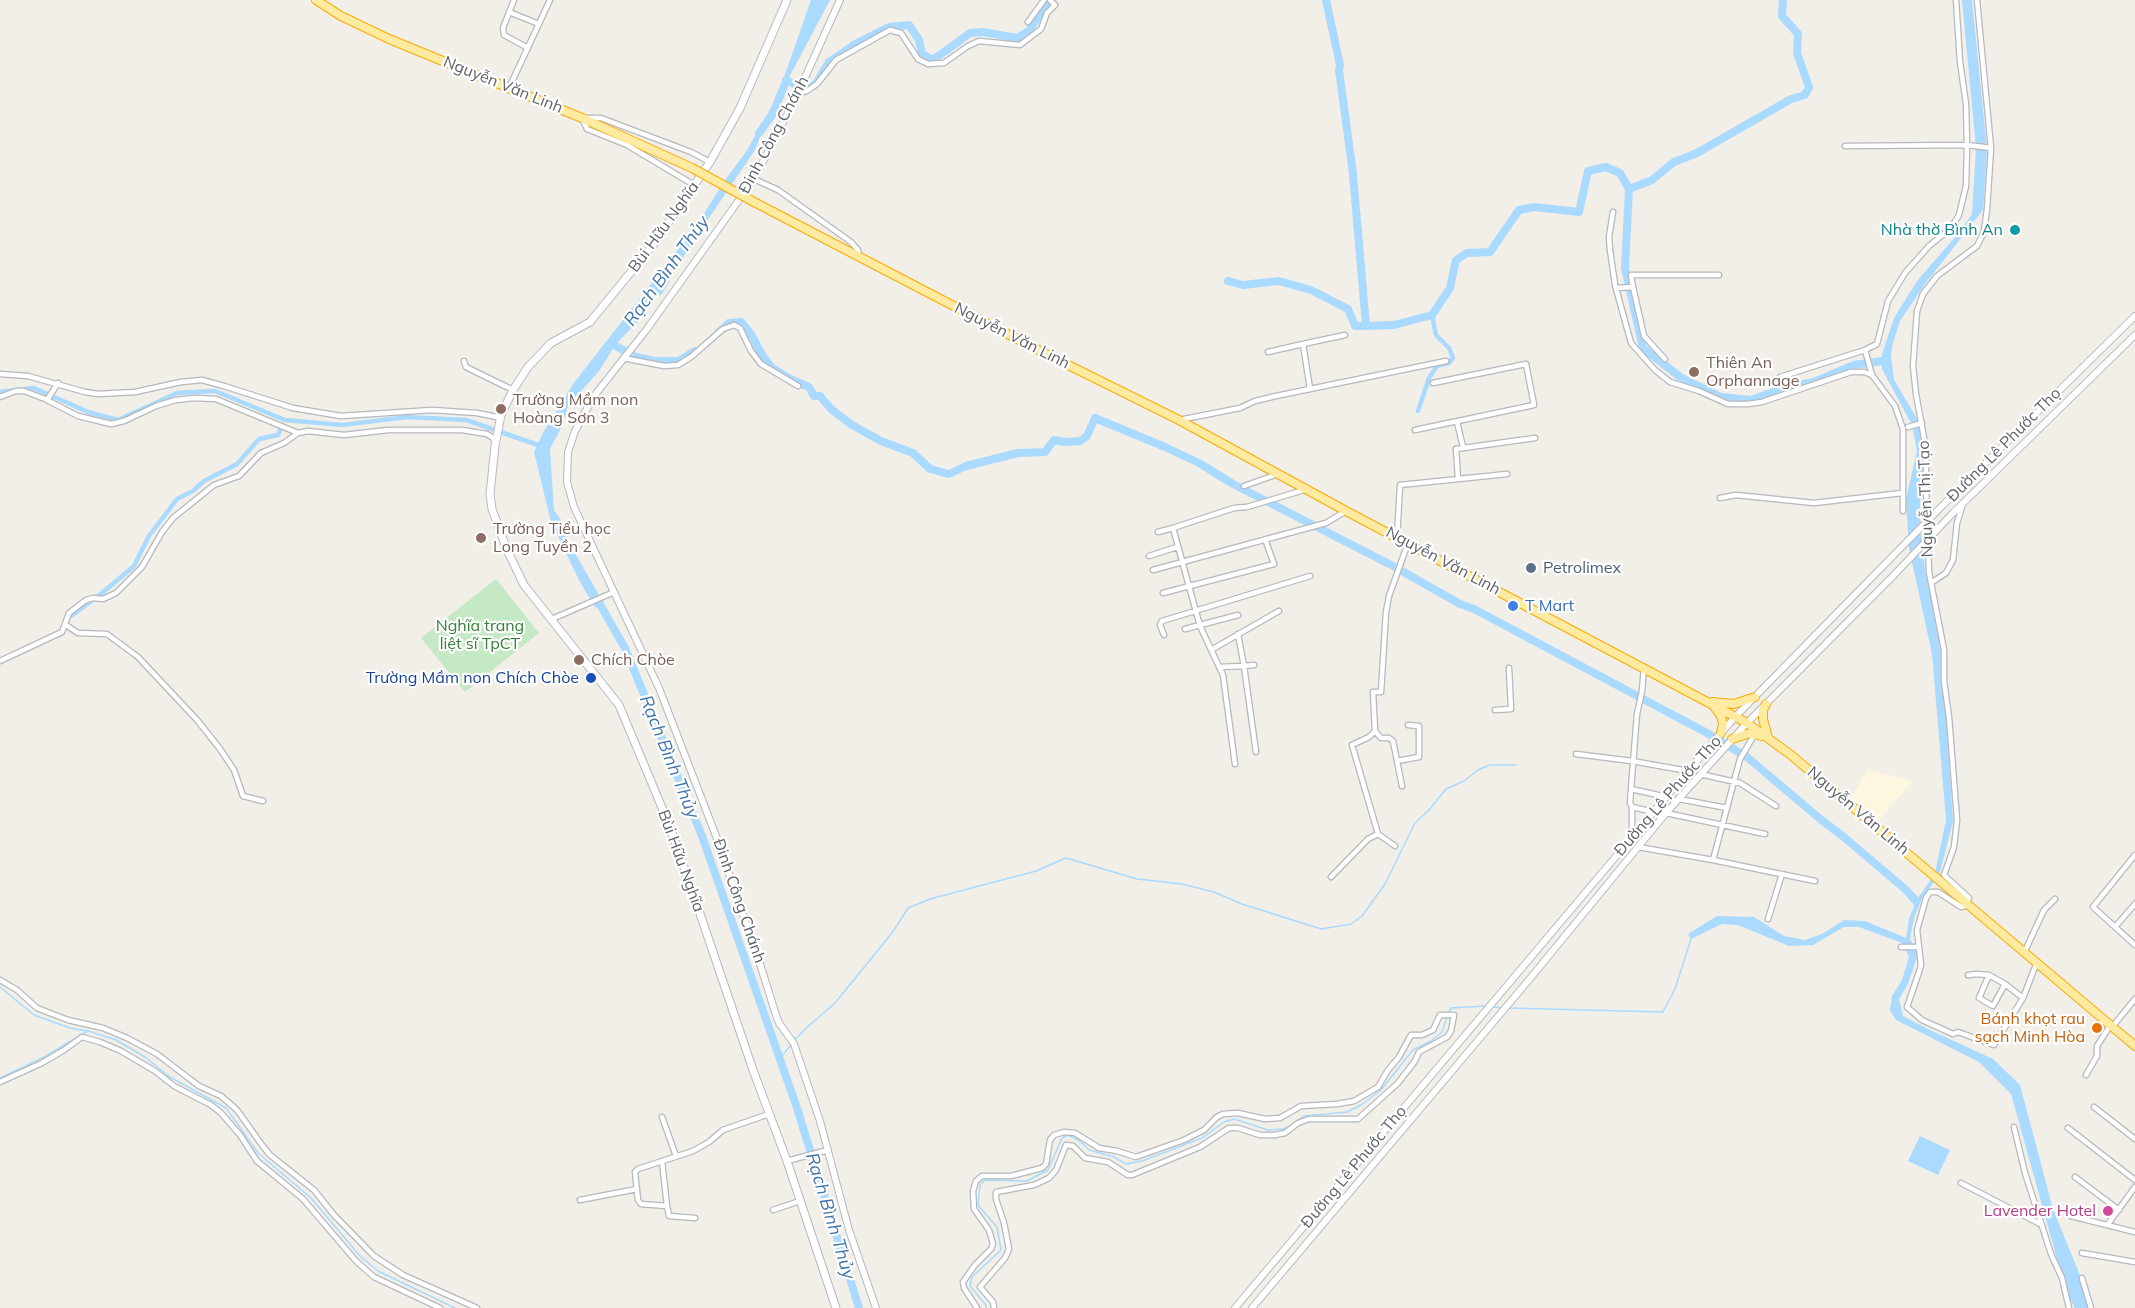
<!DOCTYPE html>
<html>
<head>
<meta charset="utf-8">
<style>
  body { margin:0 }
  canvas { display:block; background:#f1efe8 }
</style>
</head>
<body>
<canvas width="2135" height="1308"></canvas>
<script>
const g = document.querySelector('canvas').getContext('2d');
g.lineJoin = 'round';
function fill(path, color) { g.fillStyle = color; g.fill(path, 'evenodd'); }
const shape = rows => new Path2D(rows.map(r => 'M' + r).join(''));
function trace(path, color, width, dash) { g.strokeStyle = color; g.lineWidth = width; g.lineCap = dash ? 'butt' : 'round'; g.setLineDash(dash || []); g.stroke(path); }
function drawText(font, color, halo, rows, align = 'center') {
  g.font = font + ' Mulish,sans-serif'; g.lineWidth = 4.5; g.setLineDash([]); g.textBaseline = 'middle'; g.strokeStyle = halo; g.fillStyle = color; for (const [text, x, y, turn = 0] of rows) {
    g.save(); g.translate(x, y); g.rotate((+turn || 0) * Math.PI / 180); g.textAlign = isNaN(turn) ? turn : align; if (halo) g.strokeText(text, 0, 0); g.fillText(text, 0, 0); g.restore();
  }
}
const commercial = shape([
  [1867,769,1913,781,1877,822,1851,799]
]);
const green = shape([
  [496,579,539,633,465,692,421,638]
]);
const water = shape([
  [811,0,830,0,766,121,755,150,688,249,662,294,650,301,641,318,616,344,599,371,568,406,562,426,550,449,554,511,559,517,575,553,608,611,595,607,580,582,551,522,534,452,544,431,573,384,697,225,725,180,746,152,777,97],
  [1962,0,1972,0,1987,150,1983,210,1925,284,1900,321,1893,343,1891,355,1894,380,1921,425,1924,453,1920,505,1921,534,1925,570,1942,654,1953,821,1939,876,1923,896,1914,918,1910,939,1918,954,1908,984,1899,999,1903,1016,1930,1030,1993,1059,2020,1085,2053,1209,2079,1273,2088,1308,2075,1308,2066,1291,2011,1094,1979,1062,1896,1020,1890,1010,1892,996,1902,980,1909,957,1902,943,1859,927,1844,927,1813,945,1789,946,1738,925,1722,924,1691,939,1688,934,1717,916,1754,917,1784,936,1805,940,1822,934,1844,920,1865,921,1906,938,1909,919,1916,901,1935,873,1946,820,1932,654,1909,548,1906,499,1917,451,1912,425,1882,369,1882,354,1894,318,1917,281,1956,236,1972,214,1976,148],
  [1920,1136,1950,1150,1938,1175,1908,1161]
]);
const stream = shape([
  [0,987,34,1015,70,1028,88,1031,116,1040,145,1057,170,1077,226,1108,258,1153,311,1198,360,1256,378,1271,455,1308],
  [1493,1007,1503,1008],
  [1508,1008,1663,1012,1675,989,1691,939],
  [1449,1013,1451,1008,1485,1006],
  [794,1041,804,1030,835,1003,892,933,908,908,930,899,1036,871,1066,858,1137,879,1182,884,1214,892,1242,904,1321,929,1351,924,1362,916,1385,884,1415,823,1429,810,1446,789,1464,781,1478,770,1490,765,1516,765],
  [780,1058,791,1045],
  [0,1078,46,1056,86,1032],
  [1297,1121,1304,1116,1347,1112,1361,1105,1380,1091,1413,1050,1431,1041,1442,1032,1447,1017],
  [986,1308,986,1305,970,1286,972,1277,1001,1250,997,1227,978,1205,980,1185,985,1180,1027,1181,1048,1170,1062,1138,1068,1135,1080,1141,1089,1150,1114,1157,1126,1164,1142,1161,1202,1138,1224,1122,1234,1119,1268,1130,1283,1129,1291,1126]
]);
const canal = shape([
  [0,392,34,388,88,412,118,420,177,393,215,391,285,420,342,425,407,417,466,420,538,445],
  [1418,411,1429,378,1437,366,1449,363,1453,358,1449,348,1436,335,1432,315],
  [71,616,102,593,134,566,149,536,177,499,193,491,204,481,237,464,259,439,278,435,282,425]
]);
const river = shape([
  [1326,0,1340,65,1339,70,1353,174,1366,326,1394,325,1432,315,1450,288,1456,260,1467,253,1490,252,1519,210,1534,207,1579,212,1588,171,1606,167,1620,173,1629,189],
  [1783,0,1782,16,1798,34,1797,53,1809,87,1805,95,1791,99,1697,153,1674,162,1652,180,1629,189,1625,268,1643,348,1680,377,1721,397,1751,400,1787,387,1814,382,1854,365,1882,361],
  [786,80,800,87,815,85,829,62,857,43,889,27,909,25,919,40,922,54,933,60,970,33,983,32,1017,38,1029,31,1041,12,1052,0],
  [759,133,773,114,784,86],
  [1228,281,1243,285,1279,281,1311,290,1348,309,1355,326,1366,326],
  [719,332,729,323,741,322,751,334,762,355,772,368,790,379,809,387,814,396,820,396,831,409,852,425,881,441,913,453,930,469,949,474,966,466,1018,453,1045,452,1054,440,1064,442,1080,441,1087,436,1095,418,1165,447,1199,463,1233,484,1395,567,1460,604,1474,609,1707,733,1747,757,1819,818,1845,838,1905,889,1916,901],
  [614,345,636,357,654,361,679,361,695,351],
  [598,601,625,648,702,836,797,1108,859,1308]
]);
const minor = shape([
  [514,0,503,28,504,35,528,48],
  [1977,0,1991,148,1987,209,1984,232,1977,246,1937,276,1923,294,1917,311,1913,366,1916,394,1926,449,1926,489,1929,572,1944,650,1944,681,1949,717,1957,820,1954,847,1944,875,1969,898,1965,906,1961,907,1938,892,1930,892,1926,898,1917,930,1921,965,1919,972,1907,1007,1922,1020,1953,1034,1958,1032,1994,1045,2023,998],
  [509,12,539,24],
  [1028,22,1044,0],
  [509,88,550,0],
  [798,93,807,91,817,84,836,60,890,30,901,33,918,59,928,64,944,63,968,46,979,41,1020,45,1041,29,1047,13,1055,5,1050,0],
  [1845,146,1967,145,1991,148],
  [754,179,778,190,851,242,858,250,859,256],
  [694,185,627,145,587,129,582,118,601,118,691,152,710,162],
  [1613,212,1609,237,1610,250,1615,285,1631,343,1655,370,1670,382,1699,391,1728,404,1748,404,1762,402,1851,372,1864,372,1872,375],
  [1633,287,1644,336,1665,359],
  [1616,288,1633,287,1631,275,1719,275],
  [1268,352,1303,344],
  [623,358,664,366,678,365,691,357,723,329,734,325,740,328,751,351,761,364,798,386],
  [464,361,466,367,513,390],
  [0,374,28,376,85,392,98,394,135,392,181,382,202,380,224,386,293,408,341,416,432,410,477,413,497,417,501,415],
  [1780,377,1865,350],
  [1310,389,1303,344,1345,335],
  [0,397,16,391,24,391,45,399,78,416,111,424,124,421,156,406,176,400,194,398,216,399,298,433],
  [47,400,58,383],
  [1179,420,1240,408,1255,401,1276,396,1446,361],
  [1457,422,1463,447],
  [1908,427,1922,423],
  [1415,430,1534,405,1526,364,1433,383],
  [1458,478,1456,449,1535,438],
  [1244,486,1278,474],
  [1720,498,1736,495,1814,503,1902,493],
  [1903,511,1903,429,1895,406,1872,375,1865,350,1877,344,1888,301,1905,273,1929,246,1951,228,1959,215,1966,186,1967,145,1966,104,1960,62,1956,0],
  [1158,532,1173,528],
  [1397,538,1400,485,1507,474],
  [1149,556,1177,547],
  [1153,570,1326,523,1346,511],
  [1931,583,1946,573,1953,560,1957,523,1962,507],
  [1163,593,1274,564,1265,539],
  [552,619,614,592],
  [66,625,78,633,107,634,138,657,198,721,220,749,234,770,243,796,263,801],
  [1185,629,1238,615],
  [1238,634,1244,666,1254,665],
  [1164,635,1160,625,1162,621,1310,576],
  [1211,650,1279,611],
  [0,661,62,632,69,613,86,600,93,598,103,599,116,593,142,567,162,532,173,518,214,485,239,476,261,453,284,443,298,433,308,431,344,435,388,430,462,430,487,434,493,438,495,443],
  [1219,667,1244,666,1256,752],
  [1644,667,1642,691,1637,714,1631,789,1667,797],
  [1495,710,1511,709,1509,668],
  [1375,731,1381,738,1389,738,1393,741,1402,786],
  [1576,754,1632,761,1688,771],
  [1397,761,1419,757,1419,726,1408,725],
  [1235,764,1223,675,1200,626,1173,528,1234,508,1247,507,1304,490],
  [1700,774,1740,783,1776,806],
  [1631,789,1630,803,1632,807],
  [1679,799,1727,808],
  [1666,813,1765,834],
  [1378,834,1395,846],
  [1632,837,1632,807,1654,812],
  [1638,847,1713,860,1740,759,1756,732],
  [2135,855,2093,907,2135,945],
  [1713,860,1815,881],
  [1331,877,1368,839,1378,834,1352,745,1369,737,1375,731,1373,692,1381,692,1386,612,1389,596,1408,543],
  [1768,919,1782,874],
  [2115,927,2135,904],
  [1901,947,1918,947],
  [2025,951,2044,910,2055,899],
  [1968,975,1976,974,1989,975],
  [0,980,17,990,37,1008,68,1020,103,1028,127,1038,157,1054,199,1086,221,1096,237,1110,262,1145,270,1155,314,1190,334,1215,374,1256,403,1275,477,1308],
  [2005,984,1989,975,1979,998,1993,1006,2005,984,2023,998,2037,962],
  [2113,1026,2135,999],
  [2086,1075,2097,1056,2097,1046,2111,1024],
  [0,1082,42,1063,64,1050,82,1037,100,1042,121,1051,155,1071,174,1086,211,1105,221,1113,240,1135,257,1161,303,1199,356,1261,374,1277,440,1308],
  [2094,1107,2135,1139],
  [662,1117,676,1156],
  [2014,1127,2025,1173,2051,1254,2062,1278,2069,1308],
  [2068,1128,2135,1180],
  [662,1161,667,1206],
  [787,1161,828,1150],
  [2075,1177,2119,1210],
  [1961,1183,2042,1225],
  [580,1200,637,1189],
  [773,1210,800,1201],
  [2071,1216,2135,1232],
  [695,1218,669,1216,667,1206,641,1204,638,1200,635,1172,638,1169,693,1151,709,1142,723,1130,769,1114],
  [2108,1224,2135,1187],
  [2082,1253,2135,1262],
  [2082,1278,2091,1308],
  [977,1308,964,1288,963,1282,975,1265,991,1249,993,1244,989,1230,974,1209,973,1191,976,1181,982,1176,1011,1176,1042,1168,1046,1164,1050,1140,1054,1135,1064,1132,1075,1133,1099,1148,1117,1151,1136,1157,1184,1140,1204,1130,1217,1117,1223,1114,1238,1113,1265,1119,1280,1118,1301,1106,1337,1104,1354,1101,1378,1087,1388,1070,1399,1057,1411,1035,1422,1035,1433,1030,1440,1015,1454,1015,1451,1031,1447,1037,1419,1052,1415,1061,1398,1083,1358,1119,1309,1119,1298,1123,1285,1133,1275,1135,1260,1135,1238,1128,1229,1128,1200,1147,1132,1175,1128,1175,1108,1162,1085,1158,1073,1146,1066,1145,1056,1170,1049,1178,1034,1185,996,1192,996,1199,1004,1223,1009,1249,1005,1258,980,1287,993,1302,994,1308]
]);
const tertiary = shape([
  [1944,504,2135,316],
  [1953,513,2135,335],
  [792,1041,779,1023,775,1012,761,967,716,836,659,688,574,507,567,482,568,452,575,431,594,396,647,329,754,179,798,93,840,0],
  [794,1044,820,1121,849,1230,876,1308],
  [1235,1308,1688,771,1736,716,1883,566],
  [1252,1308,1528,981,1666,813,1747,723,1893,576]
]);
const secondary = shape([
  [787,0,740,108,710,162,653,245,590,322,551,343,528,367,513,390,501,415,495,446,490,494,492,509,507,550,524,585,619,705,668,822,692,890,753,1070,787,1161,836,1308]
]);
const trunk = shape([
  [316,0,341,16,389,39,582,118,692,168],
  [754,202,1044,353,1179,420,1346,511,1747,723,1791,755,2135,1046],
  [1712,702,1734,704,1755,697],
  [1766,704,1763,710,1763,719,1768,738],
  [1713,705,1721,716,1723,723,1721,733],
  [1732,739,1750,733,1762,736]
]);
const tertiaryBridge = shape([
  [1883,566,1944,504],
  [1893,576,1953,513]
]);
const trunkBridge = shape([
  [692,168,754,202]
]);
const markers = [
  [2015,230,6,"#0f9aa8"],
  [1694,372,6,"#8d6e63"],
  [501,409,6,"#8d6e63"],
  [481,538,6,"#8d6e63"],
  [1531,568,6,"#5c6f8a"],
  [1513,606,6,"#3f7fe0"],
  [579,660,6,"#8d6e63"],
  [591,678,6,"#1a4fb4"],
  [2097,1028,6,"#e8710a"],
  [2108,1211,6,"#d1479c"]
];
const streetNames = [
  ["Nguyễn Văn Linh",503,85,22],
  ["Đinh Công Chánh",774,135,-62],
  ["Bùi Hữu Nghĩa",664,227,-54],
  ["Nguyễn Văn Linh",1012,336,27],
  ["Đường Lê Phước Thọ",2004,445,-45],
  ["Nguyễn Thị Tạo",1926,499,-92],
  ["Nguyễn Văn Linh",1443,561,28],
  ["Đường Lê Phước Thọ",1668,796,-49],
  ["Nguyễn Văn Linh",1858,811,40],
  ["Bùi Hữu Nghĩa",681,861,70],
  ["Đinh Công Chánh",739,901,71],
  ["Đường Lê Phước Thọ",1354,1167,-50]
];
const cultureNames = [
  ["Nhà thờ Bình An",2003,230]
];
const educationNames = [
  ["Thiên An",1706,363],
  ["Orphannage",1706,381],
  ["Trường Mầm non",513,400],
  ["Hoàng Sơn 3",513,418],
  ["Trường Tiểu học",493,529],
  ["Long Tuyền 2",493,547],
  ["Chích Chòe",591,660]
];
const serviceNames = [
  ["Petrolimex",1543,568]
];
const shopNames = [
  ["T Mart",1525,606]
];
const parkNames = [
  ["Nghĩa trang",480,626],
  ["liệt sĩ TpCT",480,644]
];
const transitNames = [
  ["Trường Mầm non Chích Chòe",579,678]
];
const foodNames = [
  ["Bánh khọt rau",2085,1019],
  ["sạch Minh Hòa",2085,1037]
];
const hotelNames = [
  ["Lavender Hotel",2096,1211]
];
const waterNames = [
  ["Rạch Bình Thủy",667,271,-54],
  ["Rạch Bình Thủy",669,757,68],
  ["Rạch Bình Thủy",830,1216,73]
];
fill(commercial, '#fef7e0');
fill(green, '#c5e8c5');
fill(water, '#aadaff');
trace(stream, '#aadaff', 1.5);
trace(canal, '#aadaff', 4.5);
trace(river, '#aadaff', 8);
trace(minor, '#b5b8bc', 7);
trace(tertiary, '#b5b8bc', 8);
trace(secondary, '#b6babf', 9);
trace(trunk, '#f9ab00', 10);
trace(minor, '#fff', 4.5);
trace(tertiary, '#fff', 6);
trace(secondary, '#fff', 7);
trace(trunk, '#feeaa1', 8);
trace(tertiaryBridge, '#b5b8bc', 8, []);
trace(trunkBridge, '#f9ab00', 10, []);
trace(tertiaryBridge, '#fff', 6);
trace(trunkBridge, '#feeaa1', 8);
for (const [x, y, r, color] of markers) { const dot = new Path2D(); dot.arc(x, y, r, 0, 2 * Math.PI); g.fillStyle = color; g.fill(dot); trace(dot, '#fff', 2); }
drawText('16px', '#5f6368', '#fff', streetNames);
drawText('16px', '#0d838f', '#fff', cultureNames, 'right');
drawText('16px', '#785e54', '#fff', educationNames, 'left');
drawText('16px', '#4e5e75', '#fff', serviceNames, 'left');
drawText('16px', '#366cbe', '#fff', shopNames, 'left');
drawText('16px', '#348238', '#fff', parkNames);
drawText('16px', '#164399', '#fff', transitNames, 'right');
drawText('16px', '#c56008', '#fff', foodNames, 'right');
drawText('16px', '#b23c85', '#fff', hotelNames, 'right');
drawText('italic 18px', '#4174aa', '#fff', waterNames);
</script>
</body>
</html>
